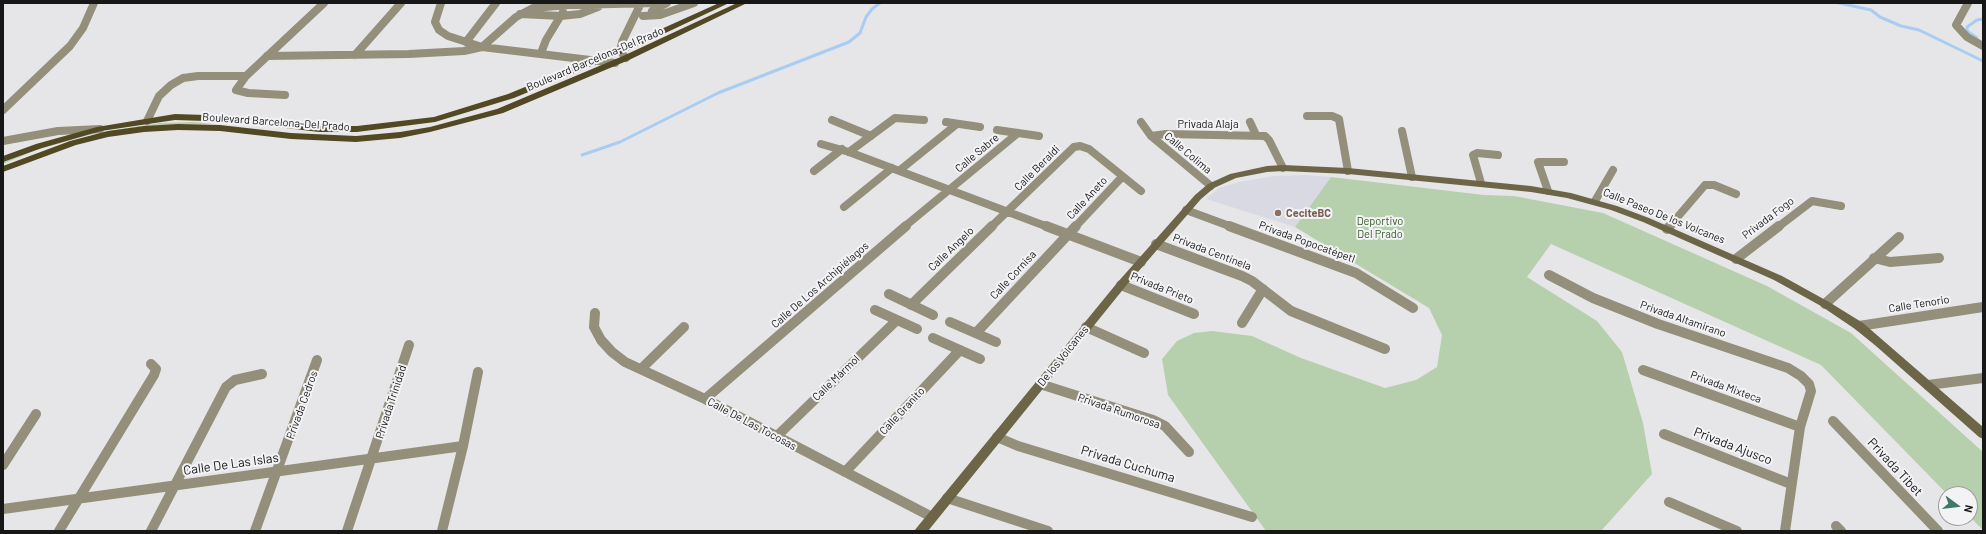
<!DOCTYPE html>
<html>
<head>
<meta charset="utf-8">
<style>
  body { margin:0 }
  #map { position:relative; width:1986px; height:534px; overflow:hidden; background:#e6e6e8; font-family:Barlow,sans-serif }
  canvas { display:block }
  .frame { position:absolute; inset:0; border:4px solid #171717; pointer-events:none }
  .north { position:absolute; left:1938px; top:486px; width:40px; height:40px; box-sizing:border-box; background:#f3f3f6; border:1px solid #9b9b9d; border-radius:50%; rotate:105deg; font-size:11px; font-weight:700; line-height:16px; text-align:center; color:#171717 }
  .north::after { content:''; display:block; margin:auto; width:14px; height:18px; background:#3e7a65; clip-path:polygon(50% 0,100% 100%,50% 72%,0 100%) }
</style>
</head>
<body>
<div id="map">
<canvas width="1986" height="534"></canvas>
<div class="frame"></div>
<div class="north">N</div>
</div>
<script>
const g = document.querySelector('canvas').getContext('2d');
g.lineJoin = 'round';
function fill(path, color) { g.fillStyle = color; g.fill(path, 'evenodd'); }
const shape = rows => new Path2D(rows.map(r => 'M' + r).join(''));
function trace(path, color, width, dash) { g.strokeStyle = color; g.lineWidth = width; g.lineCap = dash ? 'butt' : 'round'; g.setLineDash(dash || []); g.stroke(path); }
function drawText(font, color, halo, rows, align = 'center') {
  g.font = font + ' Barlow,sans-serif'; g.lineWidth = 4; g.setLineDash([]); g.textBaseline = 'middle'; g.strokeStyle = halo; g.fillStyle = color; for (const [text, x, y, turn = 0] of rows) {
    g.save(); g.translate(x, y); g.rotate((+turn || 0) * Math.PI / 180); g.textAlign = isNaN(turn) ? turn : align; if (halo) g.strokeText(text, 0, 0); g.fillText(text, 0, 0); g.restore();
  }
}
const built = shape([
  [1305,175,1331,177,1295,227,1206,199,1219,188,1239,182,1274,176]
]);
const green = shape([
  [193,122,214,124,161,125,89,135,36,150,3,164,3,161,37,148,88,134,160,123],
  [1331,177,1484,195,1514,196,1603,213,1767,286,1851,333,1983,452,1983,530,1970,517,1970,494,1947,494,1821,365,1551,244,1527,277,1597,321,1622,352,1643,423,1652,474,1601,531,1266,531,1168,395,1162,359,1177,341,1194,333,1212,331,1252,336,1301,358,1385,388,1416,380,1437,367,1442,335,1429,308,1295,227]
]);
const stream = shape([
  [1839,3,1871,10,1880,17,1901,26,1919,30,1983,61],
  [1977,38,1967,31,1967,27,1977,20,1983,19],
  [582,155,620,142,718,93,849,42,860,33,866,17,872,9,880,3]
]);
const streetFar1 = shape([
  [441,3,435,22,439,30,448,36,482,47,615,63],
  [1968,3,1956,25,1967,37,1983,46],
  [652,11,667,3],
  [520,14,561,16,580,14,598,7],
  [643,16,660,15,694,3],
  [466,42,496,3],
  [541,53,546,40,563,12],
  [355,55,401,3],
  [267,56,409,54,464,51,482,47,516,17,533,8,569,5,657,3],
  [626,58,620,51,622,42,641,3],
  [285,95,248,93,236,90,246,76,324,3],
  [3,110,70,46,83,28,94,3],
  [1307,116,1332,116,1339,119,1348,171],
  [832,120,871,136],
  [147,121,159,96,171,85,183,78,198,76,246,76],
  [946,122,980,127],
  [1141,122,1151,136,1211,186],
  [1250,122,1256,135],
  [997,130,1039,136],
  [1402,131,1412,177],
  [1151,136,1166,134,1265,136,1269,140,1283,168],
  [3,141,58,131,100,129],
  [821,144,849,152,1048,227],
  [849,152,895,118,924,120],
  [900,170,957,124],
  [814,171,842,149],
  [1481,183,1473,155,1477,153,1498,155],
  [1548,191,1538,162,1564,162],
  [1595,201,1613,170],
  [844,207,892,168],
  [1186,210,1232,227],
  [904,227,1018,133],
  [991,227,1074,147,1080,146,1089,149,1141,191],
  [1075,227,1122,177],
  [1669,227,1705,185,1714,185,1736,194],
  [1778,227,1812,201,1841,206]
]);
const street = shape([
  [1046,226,1141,262],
  [1229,226,1356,273,1413,308],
  [1667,229,1670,226],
  [1156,244,1242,276,1252,281,1291,311,1385,349],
  [1874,258,1890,262,1939,258],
  [1736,259,1779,226],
  [1549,275,1593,298,1658,324,1788,368,1801,376,1809,384,1811,391,1800,427,1785,531],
  [1121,285,1194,314],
  [889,294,933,315],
  [1825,304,1899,237],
  [911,305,992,226],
  [875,310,917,329],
  [595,313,594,327,601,340,612,352,625,362,705,399,932,517],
  [950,322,996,342],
  [1242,323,1263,289],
  [1859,326,1983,307],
  [1086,327,1144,353],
  [976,333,1076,226],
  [933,338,980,359],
  [642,368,684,327],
  [1643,370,1800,427],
  [1040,384,1153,420,1165,426,1189,452],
  [1928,385,1983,378],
  [705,399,906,226],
  [1833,421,1938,531],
  [1664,434,1791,484],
  [776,437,897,320],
  [997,437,1018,446,1252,517],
  [3,465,36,414],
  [845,472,960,350],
  [947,498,1048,531],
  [1669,502,1737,531],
  [3,509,463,446],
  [1836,526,1841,531],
  [59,531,154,375,156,369,151,364],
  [151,531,226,387,235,380,262,374],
  [255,531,317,360],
  [347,531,409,345],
  [442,531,463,446,478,372]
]);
const secondary = shape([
  [1283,165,1348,168,1531,186,1571,193,1617,206,1649,218,1782,276,1829,302,1863,323,1983,427,1983,439,1979,437,1876,346,1855,329,1821,306,1774,280,1643,222,1611,210,1567,198,1531,192,1348,174,1283,171,1267,172,1236,178,1214,188,1201,199,1125,287,928,531,914,531,1117,283,1195,195,1208,184,1230,174,1267,166,1283,165]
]);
const primary = shape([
  [719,3,729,3,623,53,514,98,435,122,357,132,319,132,236,122,175,120,101,131,42,148,3,162,3,156,36,144,97,127,175,114,236,116,319,126,357,126,434,117,508,94,617,49,719,3],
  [737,3,747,3,629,60,503,113,430,132,400,138,356,142,291,139,220,131,178,130,144,132,108,137,76,145,3,172,3,166,70,141,108,131,144,126,178,124,220,125,291,133,356,136,400,132,430,127,497,109,623,56,737,3]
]);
const markers = [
  [1278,213,4,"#8d6e63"]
];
const streetNames = [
  ["Boulevard Barcelona-Del Prado",595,59,-23],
  ["Boulevard Barcelona-Del Prado",276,122,4],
  ["Privada Alaja",1208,124],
  ["Calle Sabre",977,153,-40],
  ["Calle Colima",1188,153,40],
  ["Calle Beraldi",1037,168,-45],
  ["Calle Aneto",1087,198,-47],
  ["Calle Paseo De los Volcanes",1664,216,22],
  ["Privada Fogo",1768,218,-37],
  ["Privada Popocatépetl",1307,242,20],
  ["Calle Angelo",951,249,-44],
  ["Privada Centinela",1212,252,21],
  ["Calle Cornisa",1013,275,-47],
  ["Calle De Los Archipiélagos",820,285,-41],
  ["Privada Prieto",1162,288,22],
  ["Calle Tenorio",1919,304,-9],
  ["Privada Altamirano",1683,319,19],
  ["De los Volcanes",1063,356,-51],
  ["Calle Mármol",836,378,-44],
  ["Privada Mixteca",1726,387,20],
  ["Privada Trinidad",391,402,-72],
  ["Privada Cedros",302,405,-70],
  ["Calle Granito",902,411,-47],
  ["Privada Rumorosa",1119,411,19],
  ["Calle De Las Tocosas",752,424,28]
];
const educationNames = [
  ["CeciteBC",1286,213]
];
const parkNames = [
  ["Deportivo",1380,221],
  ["Del Prado",1380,234]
];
const nearStreetnames = [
  ["Privada Ajusco",1733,446,21],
  ["Calle De Las Islas",231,464,-8],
  ["Privada Cuchuma",1128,464,17],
  ["Privada Tibet",1895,467,47]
];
fill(built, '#d9d9e3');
fill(green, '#b6d0ae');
trace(stream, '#a9cdf2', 3);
trace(streetFar1, '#948f7b', 8);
trace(street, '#948f7b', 10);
fill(secondary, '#6d6548');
fill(primary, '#524823');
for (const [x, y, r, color] of markers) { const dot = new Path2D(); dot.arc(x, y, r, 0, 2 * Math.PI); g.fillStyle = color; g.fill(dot); trace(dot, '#f3f3f6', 1.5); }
drawText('11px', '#171717', '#f3f3f6', streetNames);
drawText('bold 11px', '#785e54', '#f3f3f6', educationNames, 'left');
drawText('11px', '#345c25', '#f3f3f6', parkNames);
drawText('13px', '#171717', '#f3f3f6', nearStreetnames);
</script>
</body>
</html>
